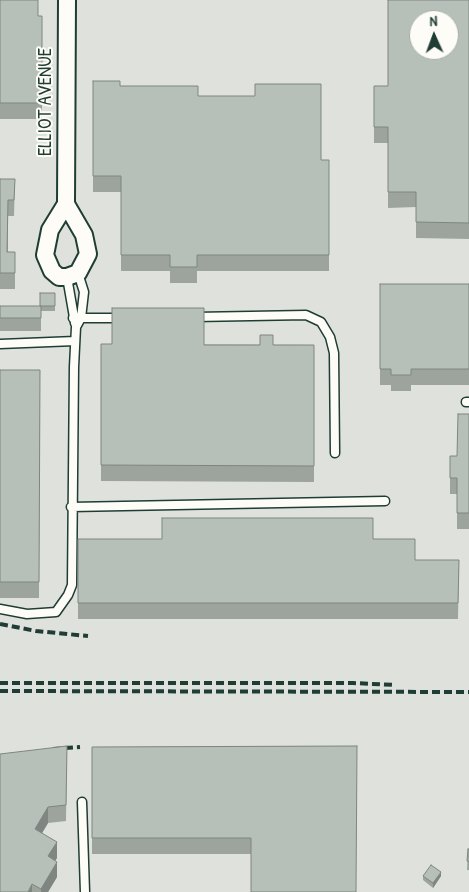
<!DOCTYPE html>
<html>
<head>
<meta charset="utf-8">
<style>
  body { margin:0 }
  #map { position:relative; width:469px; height:892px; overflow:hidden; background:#f0f1eb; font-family:"Patrick Hand",sans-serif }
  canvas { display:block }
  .north { position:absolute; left:409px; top:10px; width:50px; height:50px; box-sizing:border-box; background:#fdfcf7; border:1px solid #a4b0a9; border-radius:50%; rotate:358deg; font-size:14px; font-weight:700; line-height:20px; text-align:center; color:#1f3d34 }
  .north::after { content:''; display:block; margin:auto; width:18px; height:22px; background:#1f3d34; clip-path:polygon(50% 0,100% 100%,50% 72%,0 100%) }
</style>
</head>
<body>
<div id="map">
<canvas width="469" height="892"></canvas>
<div class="north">N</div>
</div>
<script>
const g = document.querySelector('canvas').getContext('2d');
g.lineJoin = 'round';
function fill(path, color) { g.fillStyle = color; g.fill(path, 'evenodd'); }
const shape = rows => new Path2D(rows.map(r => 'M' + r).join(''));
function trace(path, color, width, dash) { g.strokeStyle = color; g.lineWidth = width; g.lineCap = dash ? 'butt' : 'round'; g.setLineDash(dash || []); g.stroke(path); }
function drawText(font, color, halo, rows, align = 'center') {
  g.font = font + ' "Patrick Hand",sans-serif'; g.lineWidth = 4; g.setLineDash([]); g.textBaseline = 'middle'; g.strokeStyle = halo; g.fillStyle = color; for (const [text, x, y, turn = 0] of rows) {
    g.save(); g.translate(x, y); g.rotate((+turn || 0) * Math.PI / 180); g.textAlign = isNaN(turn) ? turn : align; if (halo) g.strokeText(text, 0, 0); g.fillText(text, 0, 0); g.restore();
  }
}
const built = shape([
  [0,0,469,0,469,892,0,892],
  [419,20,449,20,449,50,419,50]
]);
const lane = shape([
  [67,277,75,323],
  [195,317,306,315,321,322,330,337,334,353,335,453],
  [73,318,121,318],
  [0,344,75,341],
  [466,402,469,402],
  [71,507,385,501],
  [0,609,27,614,56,612,68,595,72,585,74,367,76,327,81,318,84,292,78,273],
  [82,802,85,892]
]);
const street = shape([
  [66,204,67,0],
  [66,204,84,235,88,254,78,273,67,277,59,277,52,271,45,255,50,230,66,204]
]);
const rail = shape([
  [0,624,36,631,88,636],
  [0,683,353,683,395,685],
  [0,691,469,692],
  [53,749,80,747]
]);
const wall = shape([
  [0,0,38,16,42,16,42,119,0,119],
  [469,0,469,239,416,238,416,207,388,208,388,143,374,143,374,127,388,86],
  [93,81,120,86,198,96,321,160,329,160,329,271,197,271,197,283,170,283,170,271,121,271,121,192,93,192],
  [0,179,15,179,14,216,8,216,8,252,15,252,15,289,0,289],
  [380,284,469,284,469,385,411,385,411,391,391,391,391,385,380,385],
  [55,293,55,311,41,311,41,331,0,331,0,306,40,306],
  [101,344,314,345,314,482,101,481],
  [0,370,40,370,39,598,0,598],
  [469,414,469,529,457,529,457,494,450,494,450,456,457,456],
  [78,539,373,539,415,560,459,560,458,619,78,619],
  [67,746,66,821,48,823,42,833,57,858,55,861,57,877,48,892,0,892],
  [357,746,251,854,92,854,92,747],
  [468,849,469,849,469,870,467,870],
  [423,876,441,876,433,888,423,880]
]);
const shadedWall = shape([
  [48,807,48,823,35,845,35,829],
  [57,842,57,858,48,872,48,856],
  [57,862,57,877,48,892,41,892,41,889],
  [441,872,441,876,433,888,433,883],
  [32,884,32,892,28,892]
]);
const building = shape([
  [0,0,38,0,38,16,42,16,42,103,0,103,0,0],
  [388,0,469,0,469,223,416,222,416,192,388,192,388,127,374,127,374,86,388,86,388,0],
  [419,20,449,20,449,50,419,50,419,20],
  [93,81,120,81,120,86,198,86,198,96,255,96,255,84,321,84,321,160,329,160,329,255,197,255,197,267,170,267,170,255,121,255,121,176,93,176,93,81],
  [0,179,15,179,14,200,8,200,7,252,15,252,15,273,0,273,0,179],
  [380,284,469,284,469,369,411,369,411,375,391,375,391,369,380,369,380,284],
  [40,293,55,293,55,306,40,306,40,293],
  [0,306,41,306,41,318,0,318,0,306],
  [112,308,204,308,204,345,260,345,260,335,273,335,273,345,314,345,314,466,101,465,101,344,112,344,112,308],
  [0,370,40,370,39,582,0,582,0,370],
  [458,414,469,414,469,513,457,513,457,478,450,478,450,456,457,456,458,414],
  [162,518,373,518,373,539,415,539,415,560,459,560,458,603,78,603,78,539,162,539,162,518],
  [67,746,66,805,48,807,35,829,57,842,48,856,57,862,41,889,32,884,28,892,0,892,0,754,67,746],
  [357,746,356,892,251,892,251,838,92,838,92,747,357,746],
  [468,849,469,849,469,862,467,861,468,849],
  [431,865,441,872,433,883,423,876,431,865]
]);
const streetNames = [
  ["ELLIOT AVENUE",46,102,-90]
];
fill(built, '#dfe2dc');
trace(lane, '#1f3d34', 11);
trace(street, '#1f3d34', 20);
trace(lane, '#fdfcf7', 8);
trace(street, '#fdfcf7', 16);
trace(rail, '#1f3d34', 4, [8, 4]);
fill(wall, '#9da49e');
fill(shadedWall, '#7f8681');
fill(building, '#b6bfb8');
trace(building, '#7f8681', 1);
drawText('19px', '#1f3d34', '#fdfcf7', streetNames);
</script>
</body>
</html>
